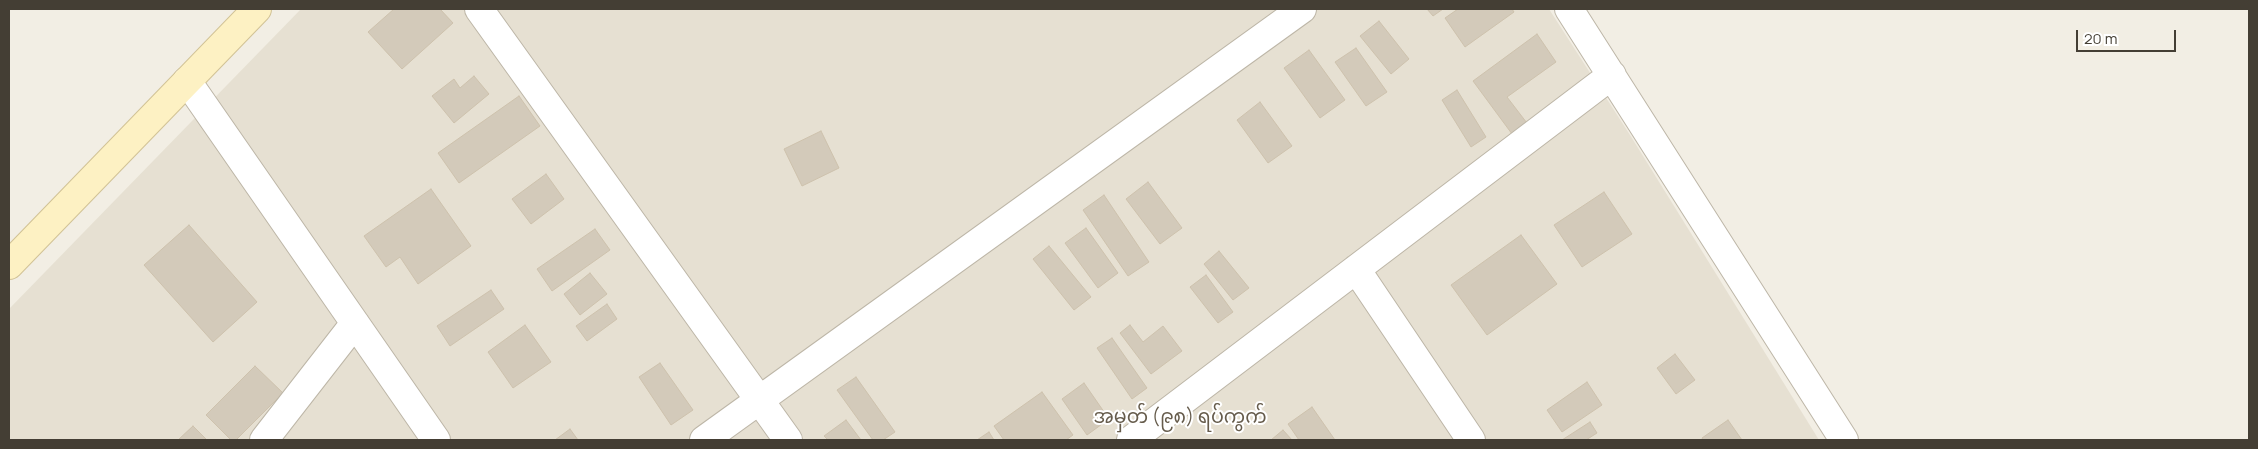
<!DOCTYPE html>
<html>
<head>
<meta charset="utf-8">
<style>
  body { margin:0 }
  #map { position:relative; width:2258px; height:449px; overflow:hidden; background:#f2eee4; font-family:Manrope,sans-serif }
  canvas { display:block }
  .frame { position:absolute; inset:0; border:10px solid #443e34; pointer-events:none }
  .scale { position:absolute; left:2076px; top:30px; width:100px; height:22px; box-sizing:border-box; border:2px solid #443e34; border-top:0; padding-left:6px; font-size:15px; line-height:18px; white-space:nowrap; color:#443e34; -webkit-text-stroke:4px #fff; paint-order:stroke }
</style>
</head>
<body>
<div id="map">
<canvas width="2258" height="449"></canvas>
<div class="frame"></div>
<div class="scale">20 m</div>
</div>
<script>
const g = document.querySelector('canvas').getContext('2d');
g.lineJoin = 'round';
function fill(path, color) { g.fillStyle = color; g.fill(path, 'evenodd'); }
const shape = rows => new Path2D(rows.map(r => 'M' + r).join(''));
function trace(path, color, width, dash) { g.strokeStyle = color; g.lineWidth = width; g.lineCap = dash ? 'butt' : 'round'; g.setLineDash(dash || []); g.stroke(path); }
function drawText(font, color, halo, rows, align = 'center') {
  g.font = font + ' Manrope,"Noto Sans Myanmar",sans-serif'; g.lineWidth = 4; g.setLineDash([]); g.textBaseline = 'middle'; g.strokeStyle = halo; g.fillStyle = color; for (const [text, x, y, turn = 0] of rows) {
    g.save(); g.translate(x, y); g.rotate((+turn || 0) * Math.PI / 180); g.textAlign = isNaN(turn) ? turn : align; if (halo) g.strokeText(text, 0, 0); g.fillText(text, 0, 0); g.restore();
  }
}
const residential = shape([
  [301,9,1549,9,1630,135,1819,440,9,440,9,309]
]);
const building = shape([
  [394,9,440,9,453,23,402,69,368,32,394,9],
  [1427,9,1443,9,1433,16,1427,9],
  [1458,9,1512,9,1514,12,1465,47,1445,18,1458,9],
  [1379,21,1409,59,1391,74,1360,36,1379,21],
  [1537,34,1556,62,1507,97,1530,127,1515,138,1473,81,1537,34],
  [1356,48,1387,92,1366,106,1335,62,1356,48],
  [1309,50,1345,100,1320,118,1284,68,1309,50],
  [474,76,489,94,454,123,432,96,454,79,460,88,474,76],
  [1457,90,1486,137,1471,147,1442,100,1457,90],
  [519,96,540,126,459,183,438,153,519,96],
  [1260,102,1292,146,1268,163,1237,120,1260,102],
  [821,131,839,168,802,186,784,149,821,131],
  [546,174,564,199,531,224,512,199,546,174],
  [1148,182,1182,228,1160,244,1126,199,1148,182],
  [431,189,471,246,418,284,400,257,386,267,364,236,431,189],
  [1604,192,1632,234,1582,267,1554,225,1604,192],
  [1104,195,1149,262,1128,276,1083,210,1104,195],
  [189,225,257,302,213,342,144,265,189,225],
  [1086,228,1118,273,1098,288,1065,243,1086,228],
  [595,229,610,250,552,291,537,269,595,229],
  [1521,235,1557,284,1487,335,1451,285,1521,235],
  [1049,246,1091,297,1074,310,1033,259,1049,246],
  [1219,251,1249,288,1233,300,1204,264,1219,251],
  [590,273,607,294,580,315,564,294,590,273],
  [1206,275,1233,312,1218,323,1190,287,1206,275],
  [491,290,504,309,450,346,437,326,491,290],
  [607,304,617,319,587,341,576,326,607,304],
  [525,325,551,362,513,388,488,352,525,325],
  [1130,325,1143,342,1163,326,1182,351,1151,374,1120,333,1130,325],
  [1112,338,1147,388,1132,399,1097,348,1112,338],
  [1675,354,1695,380,1676,394,1657,368,1675,354],
  [660,363,693,410,671,425,639,377,660,363],
  [255,366,283,393,236,440,231,440,206,415,255,366],
  [856,377,895,432,883,440,873,440,837,390,856,377],
  [1587,382,1602,405,1562,432,1547,410,1587,382],
  [1084,383,1109,419,1087,435,1062,399,1084,383],
  [1042,392,1073,435,1066,440,1004,440,994,426,1042,392],
  [1312,407,1335,440,1299,440,1288,424,1312,407],
  [846,420,861,440,828,440,824,436,846,420],
  [1728,420,1742,440,1703,440,1702,438,1728,420],
  [1590,422,1597,433,1586,440,1562,440,1590,422],
  [193,426,207,440,178,440,193,426],
  [570,429,578,440,555,440,570,429],
  [1283,430,1292,440,1271,440,1283,430],
  [989,432,994,440,977,440,989,432]
]);
const street = shape([
  [479,9,788,440],
  [1569,9,1844,440],
  [187,81,436,440],
  [1356,269,1471,440],
  [264,440,355,323],
  [704,440,1302,9],
  [1131,440,1612,75]
]);
const secondary = shape([
  [9,265,257,9]
]);
const quarterNames = [
  ["အမှတ် (၉၈) ရပ်ကွက်",1180,418]
];
fill(residential, '#e6e0d2');
fill(building, '#d3caba');
trace(building, '#cec2ad', 1);
trace(street, '#bdb6a7', 30);
trace(secondary, '#d1c295', 30);
trace(street, '#fff', 28);
trace(secondary, '#fdf1c3', 28);
drawText('19px', '#665c4c', '#fff', quarterNames);
</script>
</body>
</html>
